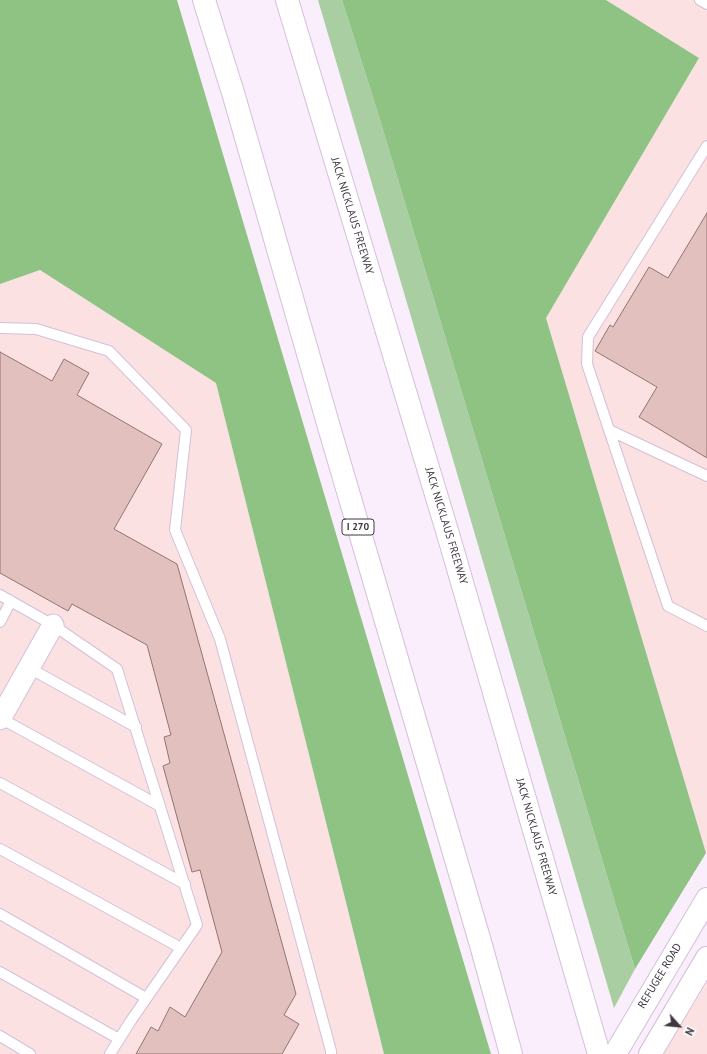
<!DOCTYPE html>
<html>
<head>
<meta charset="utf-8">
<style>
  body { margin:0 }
  #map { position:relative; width:707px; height:1054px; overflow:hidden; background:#faeefd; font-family:"PT Sans",sans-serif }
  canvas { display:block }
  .north { position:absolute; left:659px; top:1006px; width:40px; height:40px; -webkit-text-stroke:3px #fff; paint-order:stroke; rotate:117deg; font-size:11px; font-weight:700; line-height:16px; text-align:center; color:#3f3741 }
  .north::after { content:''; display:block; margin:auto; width:14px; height:18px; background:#3f3741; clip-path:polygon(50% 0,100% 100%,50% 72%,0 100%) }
</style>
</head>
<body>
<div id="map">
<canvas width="707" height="1054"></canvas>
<div class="north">N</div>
</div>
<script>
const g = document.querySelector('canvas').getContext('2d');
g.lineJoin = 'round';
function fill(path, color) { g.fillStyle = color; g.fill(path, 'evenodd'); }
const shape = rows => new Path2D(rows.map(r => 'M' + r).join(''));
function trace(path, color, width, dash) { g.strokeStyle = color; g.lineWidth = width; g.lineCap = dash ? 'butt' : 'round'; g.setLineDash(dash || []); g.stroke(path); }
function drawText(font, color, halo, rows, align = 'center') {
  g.font = font + ' "PT Sans",sans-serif'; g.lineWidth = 3; g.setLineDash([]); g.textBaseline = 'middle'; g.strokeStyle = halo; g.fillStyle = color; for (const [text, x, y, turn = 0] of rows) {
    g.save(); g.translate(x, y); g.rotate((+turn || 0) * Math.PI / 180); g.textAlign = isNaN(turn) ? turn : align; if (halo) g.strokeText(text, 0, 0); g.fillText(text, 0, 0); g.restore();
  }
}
const commercial = shape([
  [606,0,707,0,707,852,706,853,546,318,699,58],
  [40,270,216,383,384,1054,0,1054,0,284],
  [707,983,707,1054,663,1054]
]);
const green = shape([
  [318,0,342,0,377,110,635,969,614,1008]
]);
const forest = shape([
  [0,0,177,0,491,1054,384,1054,216,383,40,270,0,284],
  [342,0,606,0,699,58,546,318,706,853,635,969,377,110]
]);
const building = shape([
  [707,213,707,458,639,417,657,387,595,351,610,325,613,327,649,267,668,278,707,213],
  [0,352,52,381,64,359,89,373,77,395,162,444,114,529,177,564,296,994,284,1015,299,1024,282,1054,136,1054,151,1027,158,1031,170,1007,185,1017,222,952,200,870,192,872,163,766,170,763,164,737,171,735,147,645,72,604,68,611,0,573,0,352]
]);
const lane = shape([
  [700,0,707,4],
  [707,146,588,337,587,364,668,606,707,626],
  [0,328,36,329,109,351,186,430,175,530,220,639,331,1051,331,1054],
  [609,430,707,476],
  [0,595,53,625,117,669,197,925,130,1022,110,1054],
  [0,622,11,601],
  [29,668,136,727],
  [0,718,160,806],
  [0,783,185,884],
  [0,849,181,948],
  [0,914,146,998],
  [0,972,119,1039],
  [0,1036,30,1054]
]);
const street = shape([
  [0,719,53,625]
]);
const primary = shape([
  [615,1054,707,899],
  [650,1054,707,958]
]);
const highway = shape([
  [204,0,234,96,329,427,481,945,511,1054],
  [287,0,448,534,599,1054]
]);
const shields = [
  [358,527,32]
];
const shieldNames = [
  ["I 270",358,527]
];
const streetNames = [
  ["JACK NICKLAUS FREEWAY",352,216,73],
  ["JACK NICKLAUS FREEWAY",446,526,73],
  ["JACK NICKLAUS FREEWAY",536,837,74],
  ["REFUGEE ROAD",660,976,-59]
];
fill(commercial, '#fce1e2');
fill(green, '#a9cea1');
fill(forest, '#8ec384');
fill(building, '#e2c0be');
trace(building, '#947473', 1);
trace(lane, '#d3c0d8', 12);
trace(street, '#d3c0d8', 23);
trace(primary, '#d3c0d8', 24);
trace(highway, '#d3c0d8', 24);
trace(lane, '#fff', 10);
trace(street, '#fff', 21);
trace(primary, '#fff', 22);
trace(highway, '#fff', 22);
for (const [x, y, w] of shields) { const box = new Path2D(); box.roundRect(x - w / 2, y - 8, w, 16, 3); g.fillStyle = '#fff'; g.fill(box); trace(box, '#3f3741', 1); }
drawText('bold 10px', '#3f3741', null, shieldNames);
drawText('11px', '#3f3741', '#fff', streetNames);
</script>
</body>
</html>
